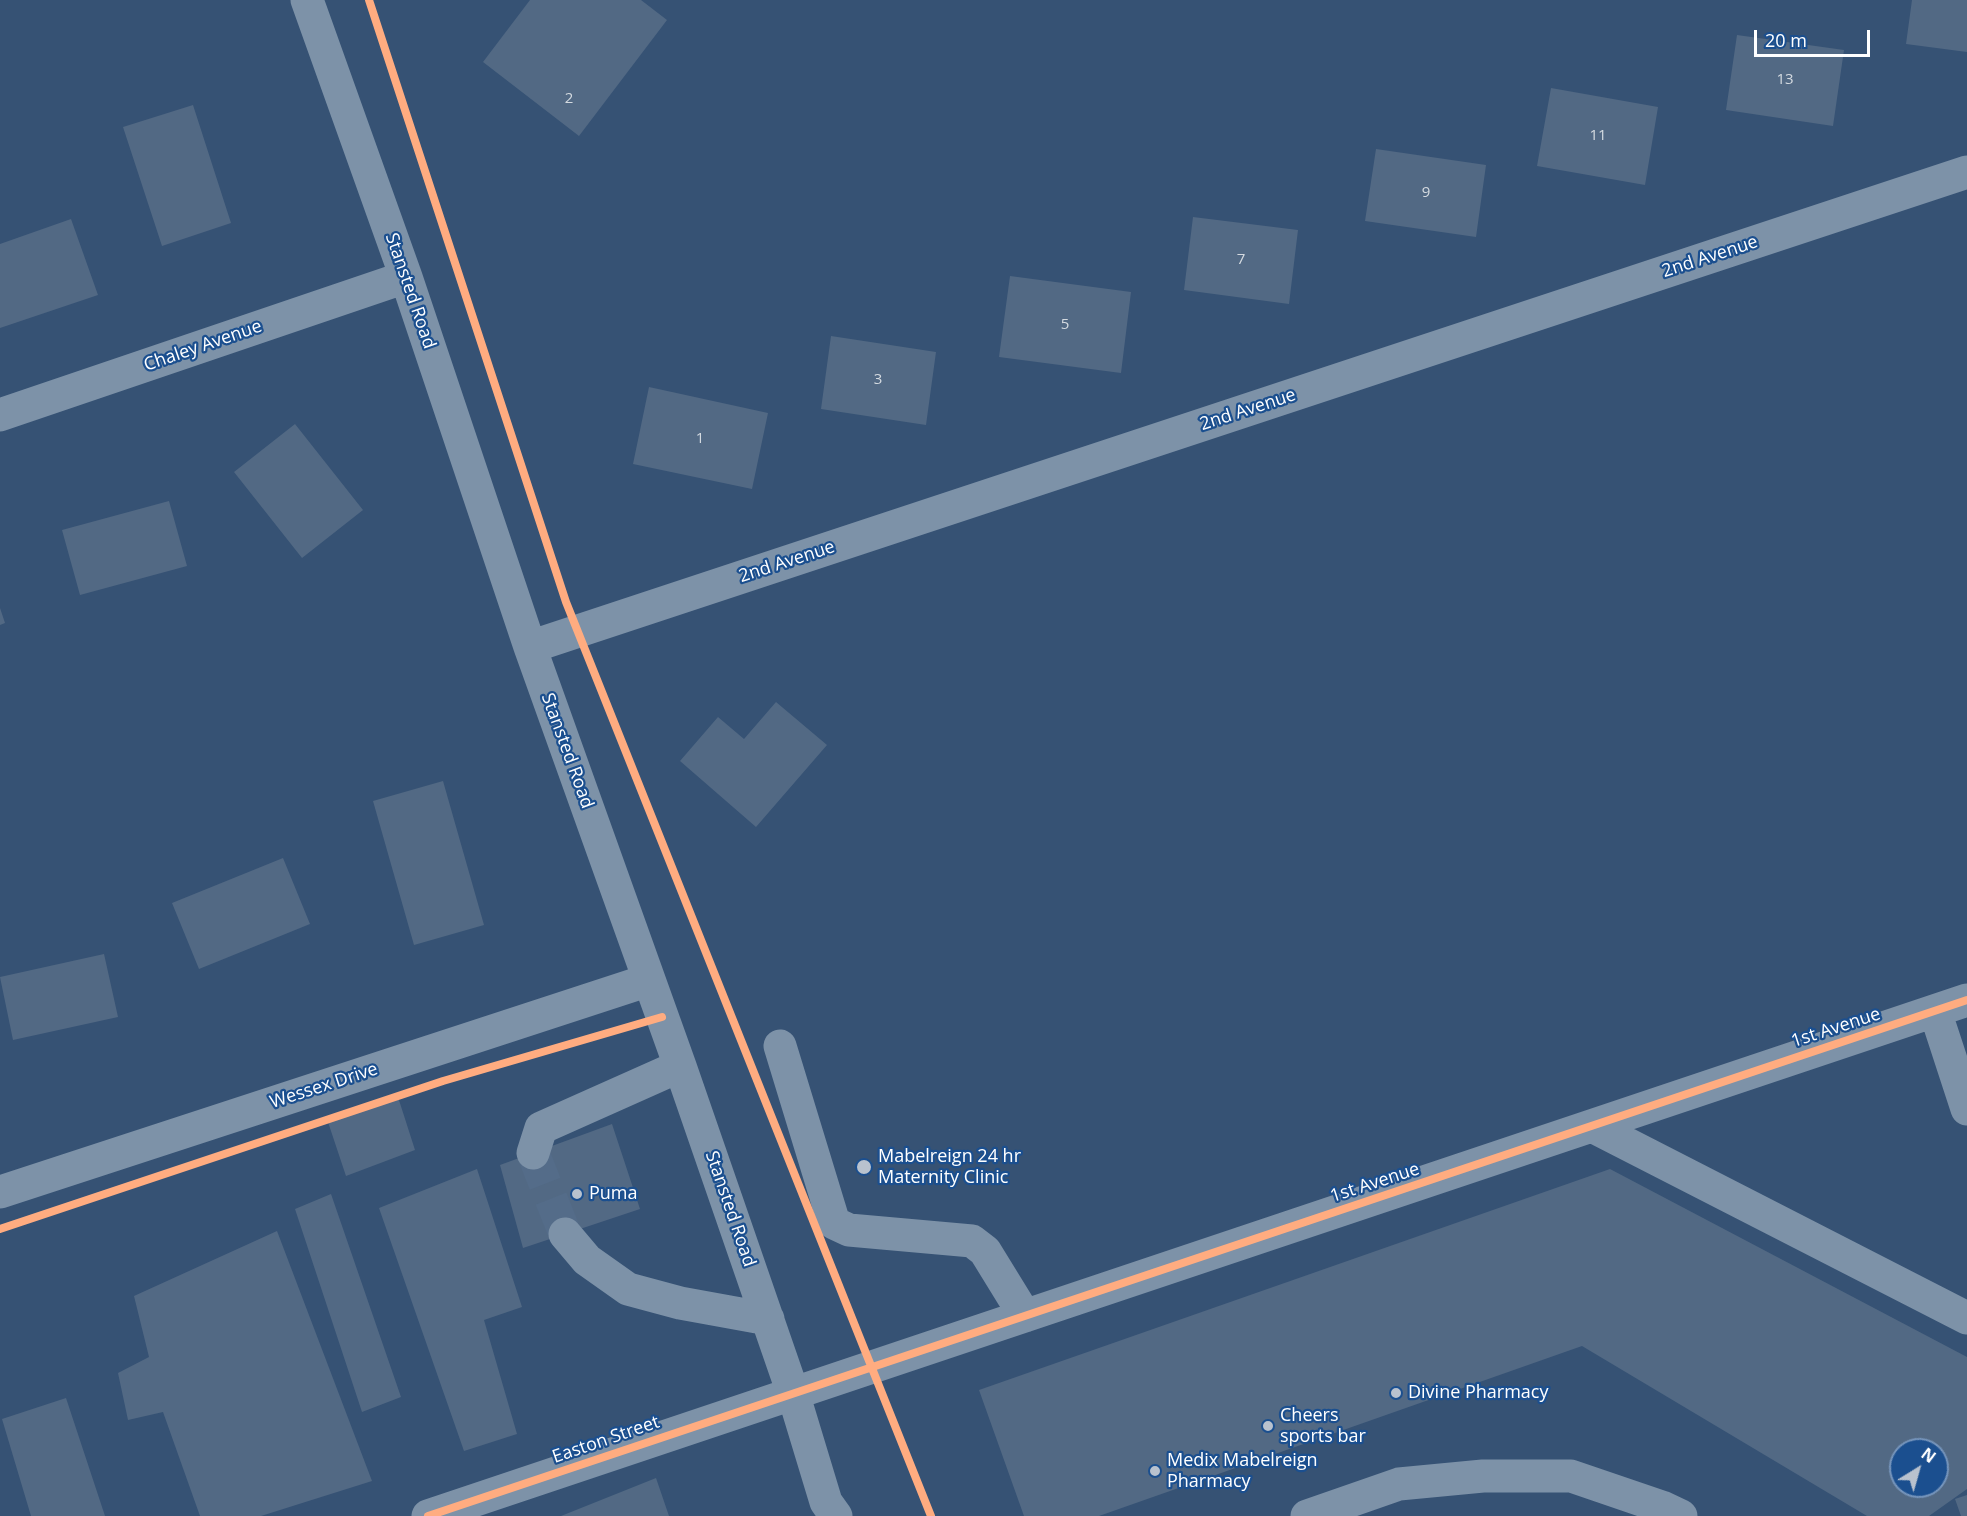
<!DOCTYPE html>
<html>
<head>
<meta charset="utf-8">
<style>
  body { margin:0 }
  #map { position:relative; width:1967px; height:1516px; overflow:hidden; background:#365274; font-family:"Open Sans",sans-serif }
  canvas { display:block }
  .north { position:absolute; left:1889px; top:1438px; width:60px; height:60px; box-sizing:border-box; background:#1b4f8f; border:2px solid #7695bc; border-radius:50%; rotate:37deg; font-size:16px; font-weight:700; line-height:24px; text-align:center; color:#fff }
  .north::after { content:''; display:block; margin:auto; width:21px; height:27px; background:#b9c2ce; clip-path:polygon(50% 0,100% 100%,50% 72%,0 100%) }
  .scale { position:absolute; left:1754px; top:30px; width:116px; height:27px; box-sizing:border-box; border:3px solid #fff; border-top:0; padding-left:8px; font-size:18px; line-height:21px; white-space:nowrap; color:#fff; -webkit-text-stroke:4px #1b4f8f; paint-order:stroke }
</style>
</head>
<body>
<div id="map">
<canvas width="1967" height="1516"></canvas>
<div class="north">N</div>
<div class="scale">20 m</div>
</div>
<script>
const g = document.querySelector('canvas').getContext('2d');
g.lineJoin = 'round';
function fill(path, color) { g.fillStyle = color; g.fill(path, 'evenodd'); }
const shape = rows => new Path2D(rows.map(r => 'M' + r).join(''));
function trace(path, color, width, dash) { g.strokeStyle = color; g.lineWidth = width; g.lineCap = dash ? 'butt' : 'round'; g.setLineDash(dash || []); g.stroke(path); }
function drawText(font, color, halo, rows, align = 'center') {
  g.font = font + ' "Open Sans",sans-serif'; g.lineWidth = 4.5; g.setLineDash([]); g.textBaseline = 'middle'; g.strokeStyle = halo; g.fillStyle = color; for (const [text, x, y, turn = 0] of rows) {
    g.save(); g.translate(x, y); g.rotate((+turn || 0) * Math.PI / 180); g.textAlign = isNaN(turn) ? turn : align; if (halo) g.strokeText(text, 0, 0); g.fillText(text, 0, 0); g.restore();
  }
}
const building = shape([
  [530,0,641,0,667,20,579,136,483,62],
  [1912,0,1967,0,1967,52,1906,44],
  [1737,35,1844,50,1833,126,1726,110],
  [1551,88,1658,107,1645,185,1537,166],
  [193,105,231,223,162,246,123,127],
  [1376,149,1486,165,1476,237,1365,221],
  [1193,217,1298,230,1289,304,1184,290],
  [71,219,98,295,0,328,0,244],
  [1010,276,1131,292,1121,373,999,357],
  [831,336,936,352,926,425,821,409],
  [649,387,768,413,752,489,633,464],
  [295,424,363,510,302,558,234,472],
  [169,501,187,566,80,595,62,530],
  [0,608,5,623,0,625],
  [776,702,827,745,756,827,680,761,718,717,744,739],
  [443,781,484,925,414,945,373,801],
  [283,858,310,924,199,969,172,903],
  [104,954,118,1017,13,1040,0,977],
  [398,1097,415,1150,346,1176,328,1122],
  [612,1124,640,1209,523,1248,500,1165],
  [477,1169,522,1307,484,1320,517,1434,464,1451,379,1208],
  [1610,1169,1967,1357,1967,1489,1929,1516,1867,1516,1582,1346,1099,1516,1024,1516,979,1390],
  [1901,1450,1937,1450,1937,1486,1901,1486],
  [331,1194,401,1397,362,1412,295,1209],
  [277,1231,372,1481,261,1516,200,1516,163,1412,128,1420,118,1373,149,1357,134,1296],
  [66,1398,105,1516,31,1516,2,1419],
  [656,1478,669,1516,561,1516],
  [1967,1495,1967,1516,1961,1516,1955,1499]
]);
const minorTunnel = shape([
  [533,1153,565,1234]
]);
const minor = shape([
  [307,0,406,277,530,647,680,1066,793,1393,826,1502,836,1516],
  [0,415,406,277],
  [530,647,1967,172],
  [1935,1011,1967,1109],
  [780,1046,834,1223,849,1230,972,1241,985,1251,1025,1316],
  [1592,1126,1967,1318],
  [533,1153,541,1128,680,1066],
  [0,1192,649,980],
  [565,1234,587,1260,628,1289,680,1303,768,1319],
  [428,1516,1967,1000],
  [1307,1516,1399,1484,1483,1476,1571,1476,1662,1507,1681,1516]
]);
const cycleway = shape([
  [369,0,566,602,931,1516],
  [0,1229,443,1081,662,1017],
  [428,1516,1967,1000]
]);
const markers = [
  [864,1167,8,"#b9c2ce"],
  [577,1194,6,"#b9c2ce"],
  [1396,1393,6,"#b9c2ce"],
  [1268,1426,6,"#b9c2ce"],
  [1155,1471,6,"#b9c2ce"]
];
const numberNames = [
  ["13",1785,80],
  ["2",569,99],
  ["11",1598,136],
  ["9",1426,193],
  ["7",1241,260],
  ["5",1065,325],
  ["3",878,380],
  ["1",700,439]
];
const streetNames = [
  ["2nd Avenue",1710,257,-18],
  ["Stansted Road",410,291,71],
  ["Chaley Avenue",203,346,-19],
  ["2nd Avenue",1248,410,-18],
  ["2nd Avenue",787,562,-18],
  ["Stansted Road",567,751,70],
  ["1st Avenue",1836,1028,-18],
  ["Wessex Drive",324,1086,-18],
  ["1st Avenue",1375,1183,-18],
  ["Stansted Road",730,1209,71],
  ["Easton Street",606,1440,-19]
];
const poiNames = [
  ["Mabelreign 24 hr",878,1157],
  ["Maternity Clinic",878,1178],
  ["Puma",589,1194],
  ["Divine Pharmacy",1408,1393],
  ["Cheers",1280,1416],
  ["sports bar",1280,1437],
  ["Medix Mabelreign",1167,1461],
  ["Pharmacy",1167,1482]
];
fill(building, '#526984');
trace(minorTunnel, '#546c89', 33, [33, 16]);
trace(minor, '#7d92a8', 33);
trace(cycleway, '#ffac80', 8);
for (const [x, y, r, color] of markers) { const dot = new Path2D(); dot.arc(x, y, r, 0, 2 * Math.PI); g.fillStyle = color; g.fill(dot); trace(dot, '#1b4f8f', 2); }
drawText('15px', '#d4dae0', null, numberNames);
drawText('18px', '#fff', '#1b4f8f', streetNames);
drawText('18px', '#fff', '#1b4f8f', poiNames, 'left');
</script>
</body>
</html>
